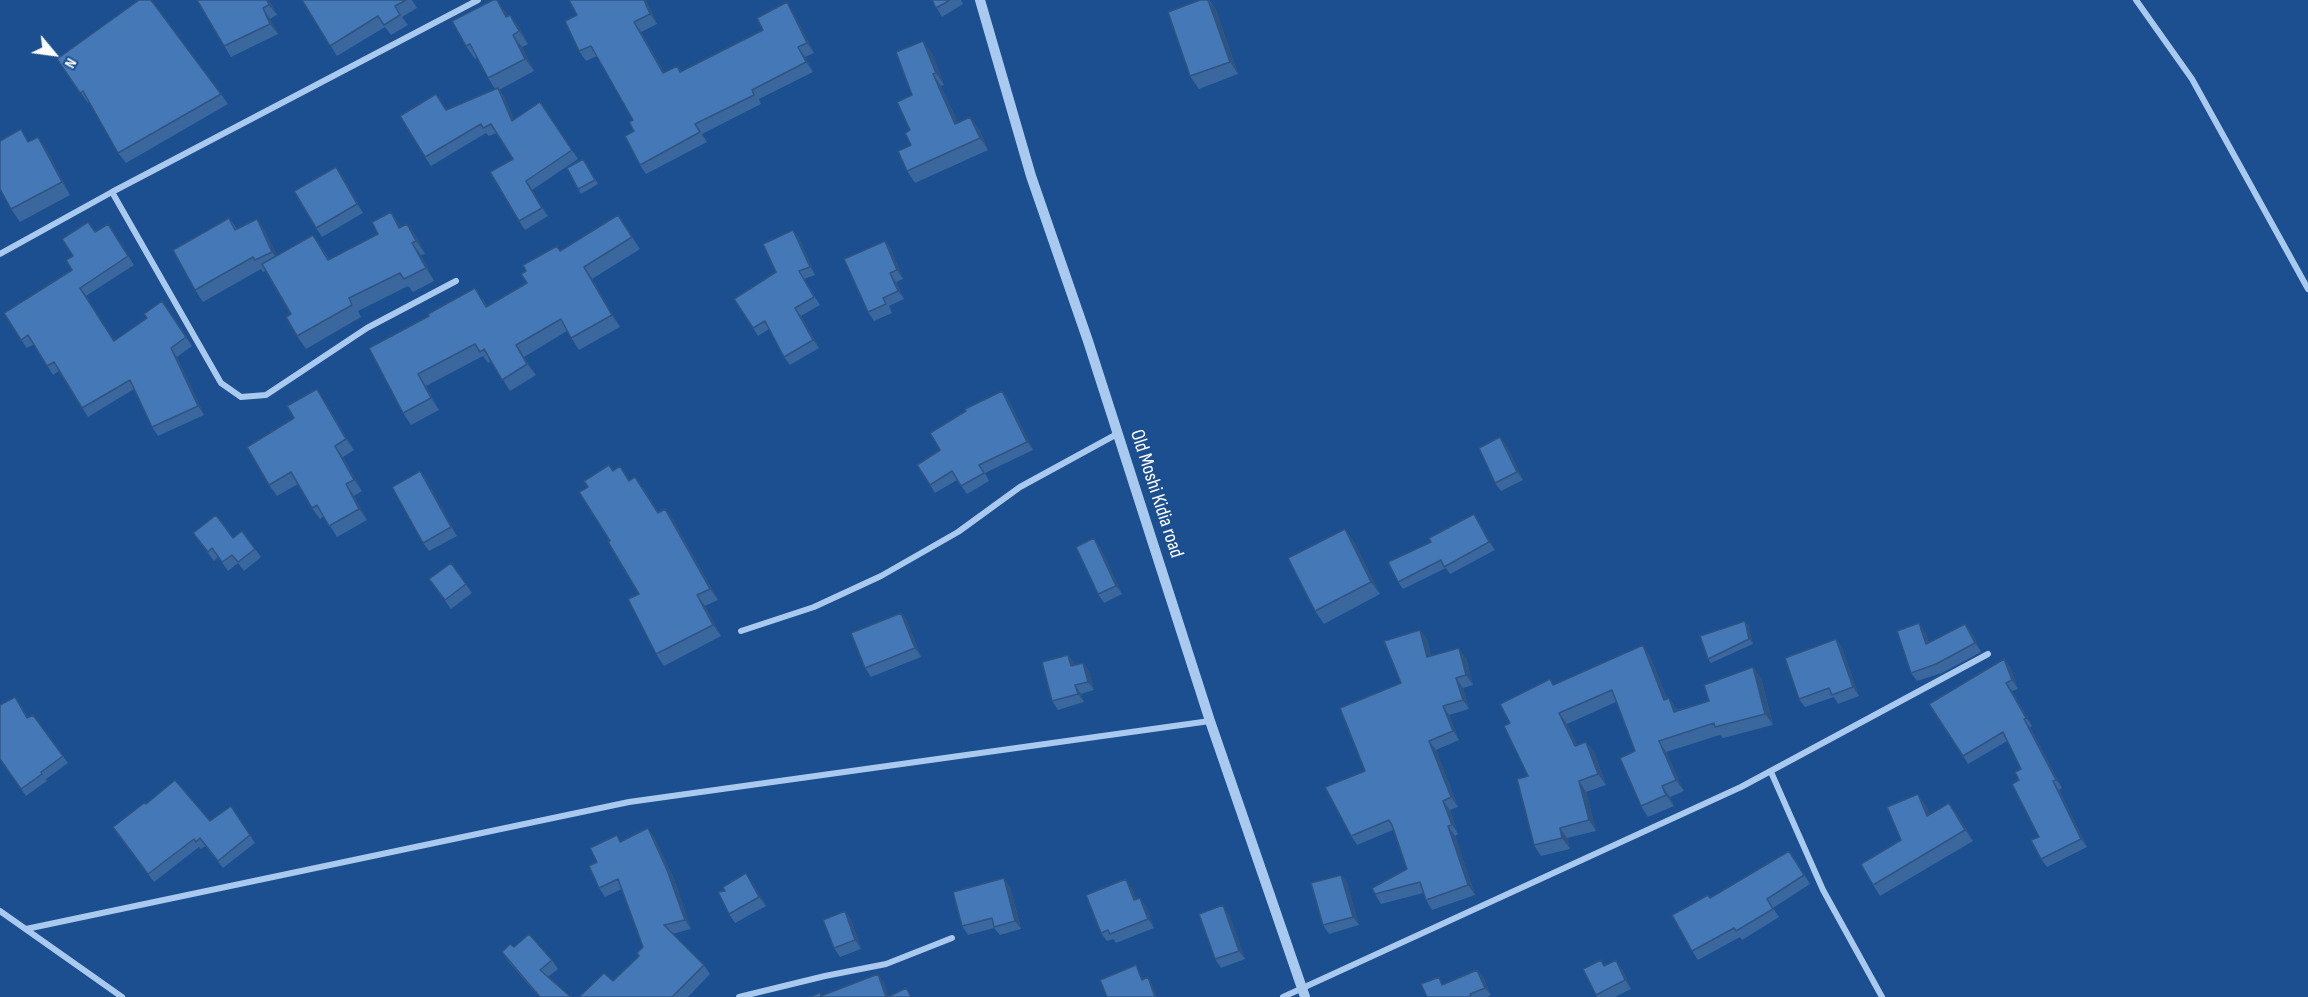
<!DOCTYPE html>
<html>
<head>
<meta charset="utf-8">
<style>
  body { margin:0 }
  #map { position:relative; width:2308px; height:997px; overflow:hidden; background:#1b4f8f; font-family:"Sofia Sans Condensed",sans-serif }
  canvas { display:block }
  .north { position:absolute; left:24px; top:24px; width:60px; height:60px; -webkit-text-stroke:4px #1b4f8f; paint-order:stroke; rotate:119deg; font-size:16px; font-weight:700; line-height:24px; text-align:center; color:#fff }
  .north::after { content:''; display:block; margin:auto; width:21px; height:27px; background:#fff; clip-path:polygon(50% 0,100% 100%,50% 72%,0 100%) }
</style>
</head>
<body>
<div id="map">
<canvas width="2308" height="997"></canvas>
<div class="north">N</div>
</div>
<script>
const g = document.querySelector('canvas').getContext('2d');
g.lineJoin = 'round';
const shape = rows => new Path2D(rows.map(r => 'M' + r).join(''));
function trace(path, color, width, dash) { g.strokeStyle = color; g.lineWidth = width; g.lineCap = dash ? 'butt' : 'round'; g.setLineDash(dash || []); g.stroke(path); }
function fill(path, color) { g.fillStyle = color; g.fill(path, 'evenodd'); }
function drawText(font, color, halo, rows, align = 'center') {
  g.font = font + ' "Sofia Sans Condensed",sans-serif'; g.lineWidth = 4.5; g.setLineDash([]); g.textBaseline = 'middle'; g.strokeStyle = halo; g.fillStyle = color; for (const [text, x, y, turn = 0] of rows) {
    g.save(); g.translate(x, y); g.rotate((+turn || 0) * Math.PI / 180); g.textAlign = isNaN(turn) ? turn : align; if (halo) g.strokeText(text, 0, 0); g.fillText(text, 0, 0); g.restore();
  }
}
const minor = shape([
  [2136,0,2192,79,2308,289],
  [112,192,221,383,241,397,266,395,367,328,456,281],
  [0,254,112,192,478,0],
  [741,631,814,607,881,576,958,532,1020,487,1117,434],
  [1771,772,1823,890,1882,997],
  [0,911,122,997],
  [26,929,629,802,1210,721],
  [739,997,825,976,886,964,952,938],
  [1283,997,1741,787,1988,654]
]);
const tertiary = shape([
  [980,0,1031,176,1088,341,1210,721,1305,997]
]);
const wall = shape([
  [197,0,269,0,277,15,270,19,278,34,231,57,224,46],
  [302,0,412,0,417,8,402,17,408,25,391,35,385,27,337,56],
  [646,0,657,24,641,32,664,72,677,66,681,71,763,30,793,12,814,53,805,57,813,72,759,99,761,104,702,134,707,142,646,174,640,165,634,131,633,120,597,56,586,61,579,51,577,15],
  [932,0,961,0,963,4,942,17],
  [1200,0,1209,0,1216,10,1238,74,1199,89,1190,76],
  [505,11,508,16,510,15,519,27,528,44,522,47,534,71,499,90,504,96,514,120,540,102,578,159,532,190,548,216,525,230,519,221,513,159,497,133,489,136,486,133,431,166,425,157,436,94,446,110,495,89,488,78,477,57,475,59,466,46],
  [932,53,944,85,941,86,958,123,979,129,988,150,915,183,907,171,911,145,912,95],
  [57,59,221,94,228,104,126,163,118,153,89,102,88,103],
  [29,141,46,149,70,195,20,222,11,209],
  [583,159,598,184,581,194,578,189],
  [342,175,363,213,322,237,316,228],
  [618,215,640,249,592,279,620,327,579,350,567,331,524,357,536,375,510,391,491,361,488,363,483,356,426,386,439,410,411,425,403,413,369,348,483,299,487,307,527,283,526,271,557,246,560,251],
  [229,218,237,229,257,219,265,231,277,256,322,248,329,259,407,224,416,236,425,254,421,255,434,281,413,292,408,286,358,311,361,317,306,349,297,336,291,314,266,271,263,272,261,269,203,302,195,290],
  [793,230,799,238,815,275,804,279,820,305,801,316,819,348,790,365,784,357,769,329,758,336,753,328],
  [95,232,114,233,134,265,86,296,114,341,147,318,162,301,192,346,177,357,204,415,158,436,152,427,134,389,88,417,59,371,53,375,34,344,27,348,21,340,72,270,73,256],
  [885,241,891,249,903,279,896,282,904,299,889,306,892,313,874,321,868,312],
  [1002,391,1008,399,1033,450,985,473,989,481,967,494,957,480,935,493,930,485,940,450],
  [324,400,354,450,343,457,362,491,354,496,367,520,337,537,324,516,320,519,312,508,298,484,277,496,269,485],
  [1507,446,1523,480,1501,491,1495,483],
  [420,471,426,479,457,536,429,551,423,543],
  [613,471,643,488,658,512,665,509,673,520,718,600,705,606,721,636,664,666,656,654,639,594,610,541],
  [1479,522,1495,550,1450,574,1446,568,1403,589,1398,582],
  [1345,529,1354,542,1380,594,1324,624,1315,611],
  [242,531,261,557,244,571,238,563,228,571,218,557,214,561,193,533,233,538],
  [1100,547,1122,594,1104,603,1098,594],
  [451,563,472,593,451,609,429,579],
  [901,613,907,621,921,657,871,677,865,668],
  [1745,621,1748,625,1753,644,1711,663,1708,659],
  [1420,630,1427,640,1431,656,1466,658,1473,685,1463,688,1469,709,1449,715,1459,740,1436,750,1458,807,1450,810,1458,834,1455,836,1475,895,1432,910,1426,900,1423,893,1381,904,1375,894,1407,869,1393,830,1357,845,1351,836,1401,683],
  [1925,632,1929,643,1972,633,1981,652,1942,673,1917,681,1911,673],
  [1836,639,1842,648,1859,696,1838,704,1834,697,1805,707,1799,699],
  [1068,655,1075,665,1083,663,1089,672,1094,690,1081,694,1084,702,1058,710,1052,701],
  [1650,656,1667,699,1669,698,1677,710,1709,701,1753,667,1761,678,1773,725,1723,738,1720,735,1666,752,1684,791,1670,797,1674,806,1648,817,1641,806,1635,751,1616,702,1567,724,1577,745,1586,742,1594,752,1606,785,1586,792,1596,831,1567,838,1570,849,1541,856,1534,845,1528,776,1553,685],
  [2004,659,2010,667,2018,689,2012,691,2032,726,2030,727,2062,788,2059,790,2087,847,2047,867,2041,859,2039,837,2019,780,2021,769,2007,741,1968,764,1963,756],
  [20,704,28,718,33,715,68,763,46,779,47,781,26,796,0,760],
  [146,804,210,821,231,806,255,843,223,868,205,846,201,849,199,847,154,882,118,835],
  [1926,805,1930,815,1957,814,1973,841,1880,896,1873,885],
  [654,837,674,879,691,929,672,934,704,965,710,974,688,997,579,997,613,981,639,956,637,953,643,947,622,889,605,897,599,888,597,862,621,841],
  [1795,859,1810,884,1773,908,1779,917,1742,940,1740,937,1698,960,1692,951,1710,897],
  [1341,875,1347,883,1359,925,1329,934,1323,925],
  [752,882,766,906,735,923,729,914],
  [1010,887,1021,929,1000,935,994,928,968,935,962,926],
  [1132,888,1136,899,1146,906,1154,928,1116,943,1113,939,1107,941,1101,933],
  [845,911,851,920,861,949,840,957,834,948],
  [1229,914,1245,959,1221,968,1215,959],
  [514,947,552,960,558,969,548,977,571,997,539,997,508,961,502,952],
  [1605,966,1622,969,1631,989,1615,997,1597,997,1596,995],
  [1477,970,1483,977,1491,995,1487,997,1427,997,1444,984]
]);
const shadedWall = shape([
  [267,0,269,0,277,15,269,5],
  [497,0,505,11,515,30,506,17],
  [644,0,646,0,657,24,650,14],
  [1208,0,1216,10,1238,74,1230,62],
  [787,2,793,12,814,53,807,43],
  [263,8,270,19,278,34,270,24],
  [510,15,519,27,528,44,519,31],
  [634,22,641,32,670,83,663,73],
  [513,35,522,47,534,71,525,59],
  [923,41,932,53,944,85,936,73],
  [798,47,805,57,813,72,806,62],
  [933,74,941,86,964,136,955,124],
  [498,88,504,96,518,129,512,121],
  [970,117,979,129,988,150,980,138],
  [38,137,46,149,70,195,62,182],
  [336,167,342,175,363,213,357,204],
  [526,181,532,190,548,216,542,208],
  [391,212,400,224,408,240,399,228],
  [257,219,265,231,281,264,272,252],
  [407,224,416,236,425,254,416,241],
  [793,230,799,238,815,275,810,267],
  [313,235,322,248,336,273,328,260],
  [885,241,891,249,903,279,897,270],
  [412,243,421,255,434,281,426,268],
  [584,267,592,279,620,327,612,315],
  [890,273,896,282,904,299,898,291],
  [795,308,801,316,819,348,813,340],
  [516,345,536,375,527,364],
  [171,348,177,357,204,415,198,406],
  [418,374,426,386,439,410,431,398],
  [317,389,324,400,354,450,346,439],
  [1002,391,1008,399,1033,450,1027,442],
  [1500,437,1507,446,1523,480,1517,472],
  [335,446,343,457,362,491,354,480],
  [420,471,426,479,457,536,451,527],
  [346,484,354,496,367,520,359,509],
  [665,509,673,520,718,600,710,589],
  [1474,514,1479,522,1495,550,1489,542],
  [1345,529,1354,542,1380,594,1371,582],
  [1094,538,1100,547,1122,594,1116,586],
  [697,595,705,606,721,636,713,625],
  [901,613,907,621,921,657,915,648],
  [1745,621,1748,625,1753,644,1749,639],
  [1919,623,1925,632,1932,653,1926,644],
  [1965,624,1972,633,1981,652,1975,643],
  [1420,630,1427,640,1434,667,1427,657],
  [1836,639,1842,648,1859,696,1853,687],
  [1643,645,1650,656,1671,710,1664,700],
  [1459,648,1466,658,1473,685,1466,675],
  [1068,655,1074,663,1077,675,1071,666],
  [2004,659,2010,667,2018,689,2012,680],
  [1083,663,1089,672,1094,690,1088,682],
  [1753,667,1761,678,1773,725,1765,714],
  [1456,678,1463,688,1469,709,1463,700],
  [2006,683,2012,691,2032,726,2026,718],
  [1075,685,1081,694,1084,702,1078,694],
  [1669,698,1676,709,1681,722,1674,712],
  [1443,706,1449,715,1459,740,1453,731],
  [1559,713,1567,724,1583,757,1575,746],
  [2024,719,2030,727,2062,788,2056,780],
  [1429,741,1436,750,1458,807,1451,797],
  [1659,741,1666,752,1684,791,1676,780],
  [1586,742,1594,752,1606,785,1598,774],
  [1579,781,1586,792,1596,831,1589,820],
  [2053,781,2059,790,2087,847,2081,839],
  [1662,786,1670,797,1674,806,1666,795],
  [1918,794,1926,805,1935,827,1927,816],
  [1443,801,1450,810,1458,834,1452,825],
  [1949,803,1957,814,1973,841,1965,830],
  [1448,826,1455,836,1475,895,1468,885],
  [648,828,654,837,674,879,691,929,685,920],
  [1560,828,1567,838,1570,849,1562,838],
  [746,873,752,882,766,906,759,897],
  [1341,875,1347,883,1359,925,1353,917],
  [1004,878,1010,887,1021,929,1015,921],
  [1126,879,1132,888,1140,909,1134,900],
  [1140,898,1146,906,1154,928,1148,919],
  [1223,905,1229,914,1245,959,1239,951],
  [845,911,851,920,861,949,855,940],
  [1616,960,1622,969,1631,989,1625,980],
  [1477,970,1483,977,1491,995,1485,988],
  [878,974,884,982,889,997,886,997],
  [1148,977,1152,984,1157,997,1155,997]
]);
const building = shape([
  [139,0,151,0,221,94,118,153,83,91,80,93,57,59,139,0],
  [197,0,267,0,269,5,263,8,270,24,224,46,197,0],
  [302,0,406,0,395,6,400,15,384,25,378,16,330,46,302,0],
  [493,0,497,0,506,17,510,15,519,31,513,35,525,59,488,78,470,44,466,46,452,21,493,0],
  [569,0,644,0,650,14,634,22,663,73,677,66,680,72,763,30,757,18,787,2,807,43,798,47,806,62,752,90,754,95,695,124,700,132,640,165,625,136,634,131,629,122,633,120,591,46,579,51,565,21,577,15,569,0],
  [932,0,950,0,936,8,932,0],
  [1200,0,1208,0,1230,62,1190,76,1168,12,1200,0],
  [923,41,936,73,933,74,955,124,970,117,980,138,907,171,898,151,911,145,905,133,910,130,897,102,912,95,896,52,923,41],
  [498,88,512,121,540,102,572,150,526,181,542,208,519,221,490,172,513,159,491,124,483,128,481,124,425,157,400,116,436,94,446,110,498,88],
  [21,129,28,142,38,137,62,182,11,209,0,189,0,141,21,129],
  [583,159,595,180,578,189,567,168,583,159],
  [336,167,357,204,316,228,294,191,336,167],
  [391,212,399,228,407,224,416,241,412,243,426,268,404,279,400,273,349,298,352,305,297,336,286,317,291,314,262,264,313,235,328,260,378,234,372,222,391,212],
  [618,215,632,237,584,267,612,315,571,338,561,319,516,345,527,364,502,380,484,349,480,352,475,344,418,374,431,398,403,413,369,348,429,316,428,314,475,288,486,307,527,283,521,274,526,271,523,265,557,246,560,251,618,215],
  [229,218,235,230,257,219,272,252,255,260,253,257,195,290,173,250,229,218],
  [88,222,95,232,108,224,128,256,80,288,114,341,147,318,144,314,162,301,186,337,171,348,198,406,152,427,130,380,82,408,54,362,47,366,28,335,21,340,4,313,72,270,66,260,73,256,62,239,88,222],
  [793,230,810,267,799,271,814,297,795,308,813,340,784,357,765,321,753,328,734,299,776,272,763,244,793,230],
  [885,241,897,270,890,273,898,291,883,298,886,304,868,312,844,259,885,241],
  [317,389,346,439,335,446,354,480,346,484,359,509,329,526,317,505,312,508,291,472,269,485,247,447,294,418,287,406,317,389],
  [1002,391,1027,442,979,465,984,473,961,486,952,471,930,485,917,465,940,450,930,433,966,411,965,409,1002,391],
  [1500,437,1517,472,1495,483,1479,448,1500,437],
  [609,465,613,471,620,466,629,481,635,477,658,513,665,509,710,589,697,595,713,625,656,654,628,599,639,594,608,542,610,541,579,492,588,487,584,481,609,465],
  [420,471,451,527,423,543,392,487,420,471],
  [1474,514,1489,542,1444,567,1441,560,1398,582,1388,562,1431,542,1429,538,1474,514],
  [216,515,233,538,242,531,255,549,238,562,232,555,222,562,212,548,208,552,193,533,216,515],
  [1345,529,1371,582,1315,611,1288,558,1345,529],
  [1094,538,1116,586,1098,594,1076,547,1094,538],
  [451,563,466,584,445,600,429,579,451,563],
  [901,613,915,648,865,668,851,633,901,613],
  [1745,621,1749,639,1708,659,1700,636,1745,621],
  [1919,623,1926,644,1965,624,1975,643,1936,664,1911,673,1897,631,1919,623],
  [1420,630,1427,657,1459,648,1466,675,1456,678,1463,700,1443,706,1453,731,1429,741,1451,797,1443,801,1452,825,1448,826,1468,885,1426,900,1420,882,1375,894,1372,888,1407,869,1392,825,1389,820,1351,836,1325,787,1365,771,1340,708,1401,683,1384,641,1420,630],
  [1836,639,1853,687,1832,695,1829,688,1799,699,1785,658,1836,639],
  [1643,645,1664,700,1669,698,1674,712,1709,701,1704,685,1753,667,1765,714,1715,727,1714,723,1659,741,1676,780,1662,786,1666,795,1641,806,1620,758,1635,751,1612,690,1559,713,1575,746,1586,742,1598,774,1579,781,1589,820,1560,828,1562,838,1534,845,1517,779,1528,776,1504,726,1510,723,1500,704,1550,679,1553,685,1643,645],
  [1068,655,1071,666,1083,663,1088,682,1075,685,1078,694,1052,701,1042,662,1068,655],
  [2004,659,2012,680,2006,683,2026,718,2024,719,2056,780,2053,781,2081,839,2041,859,2031,840,2039,837,2012,784,2019,780,2015,772,2021,769,2003,732,1963,756,1929,704,2004,659],
  [15,697,27,718,33,715,63,756,41,772,42,774,21,789,0,759,0,705,15,697],
  [175,780,210,821,231,806,250,835,218,861,200,838,196,842,194,839,148,874,113,827,144,803,146,804,175,780],
  [1918,794,1927,816,1949,803,1965,830,1873,885,1861,864,1901,840,1887,807,1918,794],
  [648,828,667,870,685,920,664,925,704,965,672,997,579,997,604,973,613,981,639,956,637,953,643,947,618,879,599,888,589,866,597,862,590,848,617,835,620,842,648,828],
  [1789,851,1804,875,1767,899,1773,909,1736,931,1734,928,1692,951,1672,915,1708,895,1710,898,1789,851],
  [746,873,759,897,729,914,718,892,725,891,723,887,746,873],
  [1341,875,1353,917,1323,925,1311,883,1341,875],
  [1004,878,1015,921,994,927,992,918,962,926,953,892,1004,878],
  [1126,879,1134,900,1140,898,1148,919,1110,934,1108,930,1101,933,1086,895,1126,879],
  [1223,905,1239,951,1215,959,1199,914,1223,905],
  [845,911,855,940,834,948,823,920,845,911],
  [529,934,552,960,540,970,571,997,540,997,502,952,510,944,514,947,529,934],
  [1601,960,1604,966,1616,960,1625,980,1596,995,1583,969,1601,960],
  [1136,965,1142,980,1148,977,1155,997,1107,997,1100,980,1136,965],
  [1477,970,1485,988,1470,994,1471,997,1427,997,1421,984,1439,977,1442,985,1477,970],
  [878,974,886,997,809,997,820,993,821,996,878,974],
  [906,988,911,997,888,997,906,988]
]);
const streetNames = [
  ["Old Moshi Kidia road",1156,494,72]
];
trace(minor, '#a9c9ee', 6);
trace(tertiary, '#a9c9ee', 10);
fill(wall, '#3a679d');
fill(shadedWall, '#305480');
fill(building, '#4478b7');
trace(building, '#305480', 1.5);
drawText('20px', '#fff', '#1b4f8f', streetNames);
</script>
</body>
</html>
